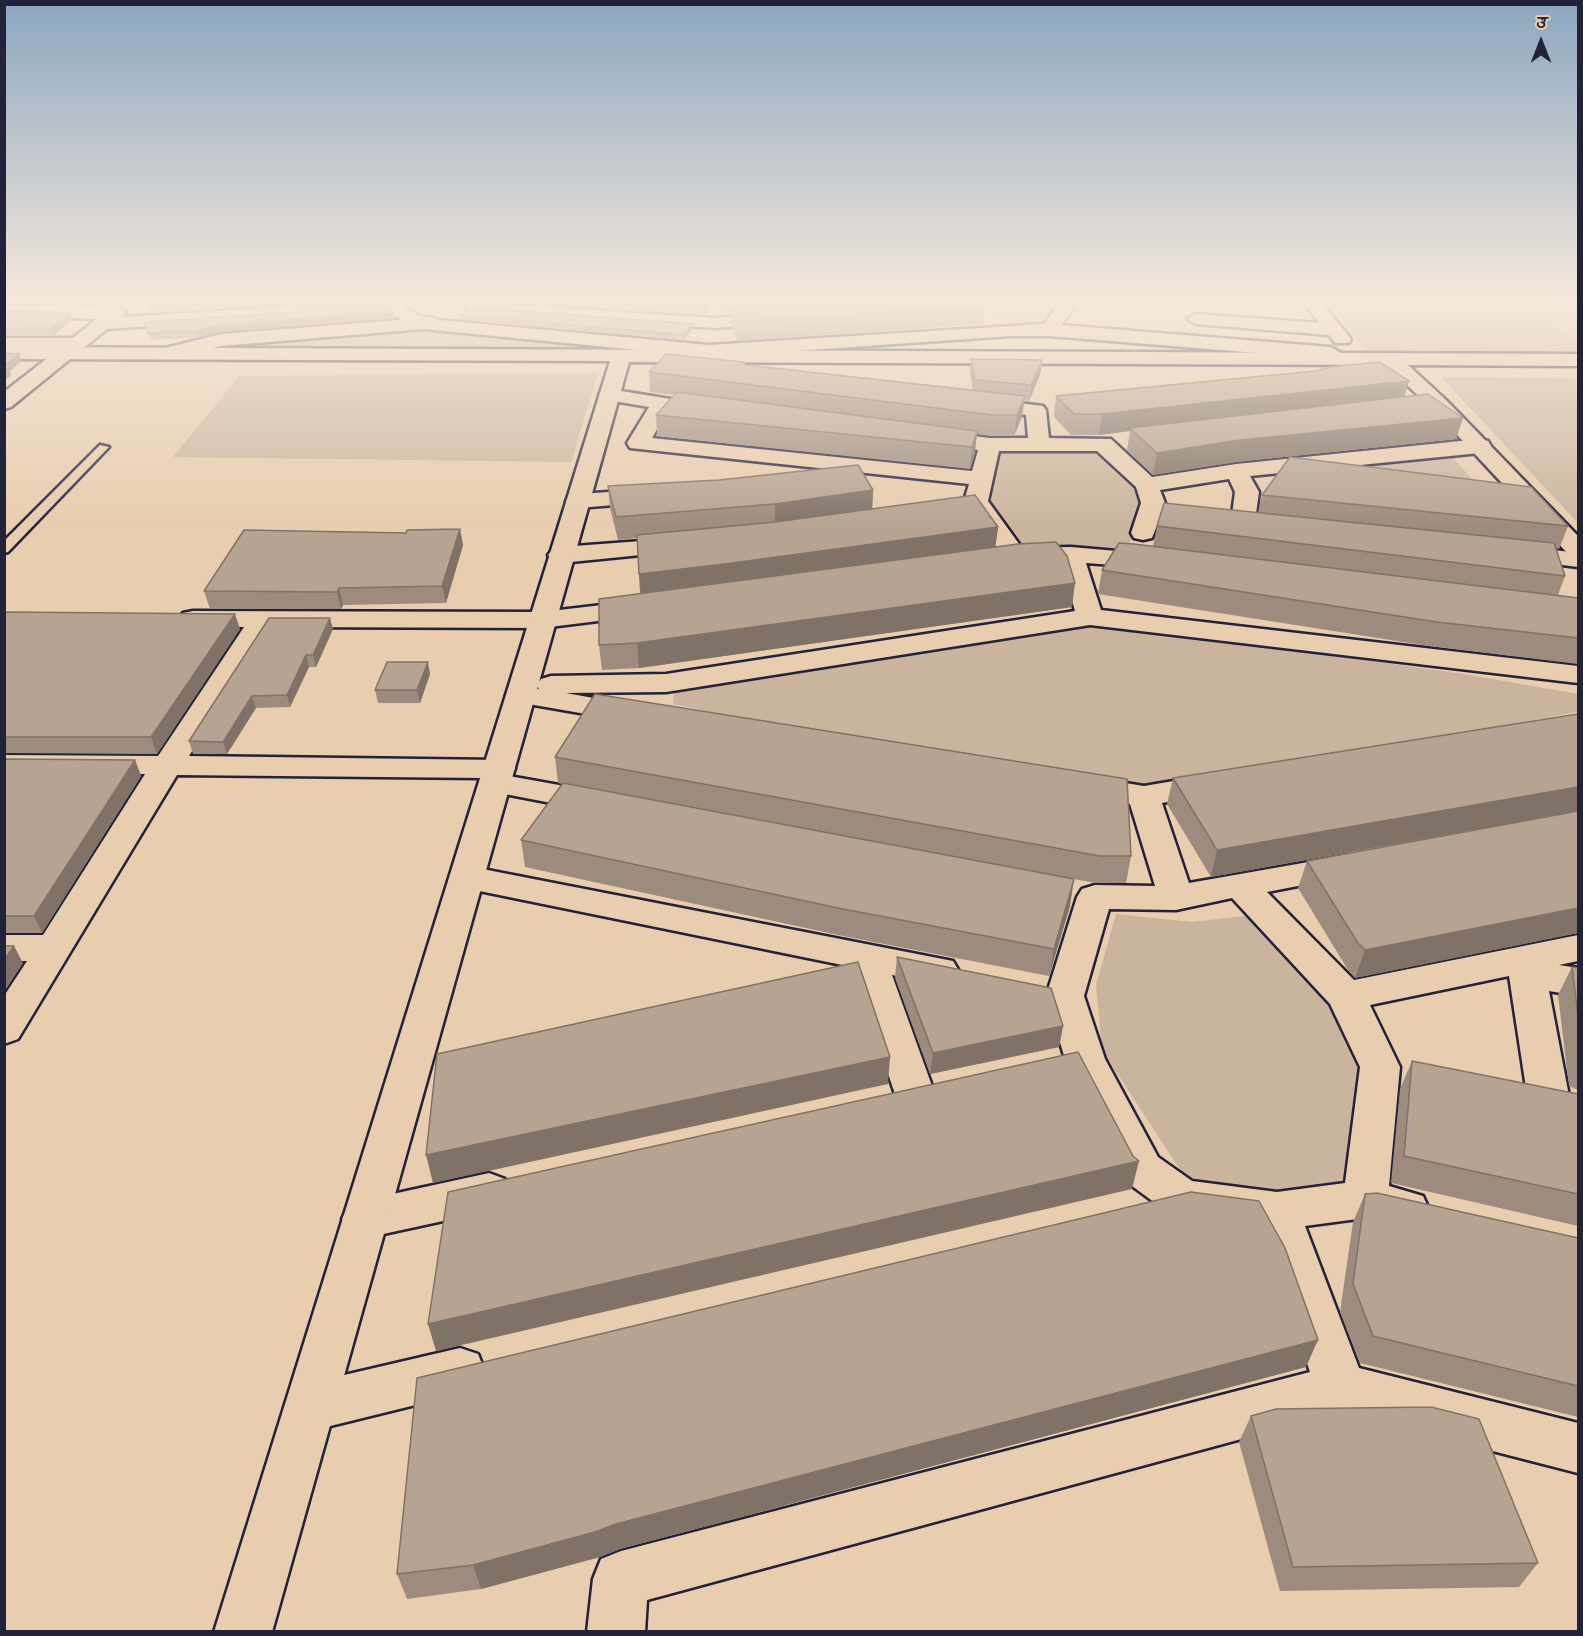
<!DOCTYPE html>
<html>
<head>
<meta charset="utf-8">
<style>
  body { margin:0 }
  #map { position:relative; width:1583px; height:1636px; overflow:hidden; background:#e8cdaf; font-family:Kalam,"Playpen Sans Deva",sans-serif }
  canvas { display:block }
  .frame { position:absolute; inset:0; border:6px solid #22223b; pointer-events:none }
  .north { position:absolute; left:1511px; top:12px; width:60px; height:60px; -webkit-text-stroke:4px #e8cdaf; paint-order:stroke; rotate:0deg; font-size:16px; font-weight:700; line-height:24px; text-align:center; color:#22223b }
  .north::after { content:''; display:block; margin:auto; width:21px; height:27px; background:#22223b; clip-path:polygon(50% 0,100% 100%,50% 72%,0 100%) }
</style>
</head>
<body>
<div id="map">
<canvas width="1583" height="1636"></canvas>
<div class="frame"></div>
<div class="north">उ</div>
</div>
<script>
const g = document.querySelector('canvas').getContext('2d');
g.lineJoin = 'round';
function fill(path, color) { g.fillStyle = color; g.fill(path, 'evenodd'); }
const shape = rows => new Path2D(rows.map(r => 'M' + r).join(''));
function trace(path, color, width, dash) { g.strokeStyle = color; g.lineWidth = width; g.lineCap = dash ? 'butt' : 'round'; g.setLineDash(dash || []); g.stroke(path); }
const built = shape([
  [1525,299,1578,299,1578,344]
]);
const green = shape([
  [404,299,471,299,468,305,428,318,401,304],
  [981,299,1052,299,1059,317,1046,325,1025,328,1007,324,986,310],
  [1323,299,1525,299,1578,344,1578,352,1367,351],
  [417,330,623,347,615,351,209,350,227,345],
  [598,373,571,462,173,457,239,376],
  [1441,377,1578,378,1578,523],
  [1101,452,1136,485,1146,504,1126,551,1027,551,987,500,1001,453],
  [1451,455,1497,508,1277,477,1269,470],
  [1097,622,1470,675,1578,694,1578,712,1146,790,768,724,673,704,674,691,781,671],
  [1116,914,1192,922,1253,915,1329,998,1362,1062,1348,1187,1272,1195,1192,1188,1102,1050,1096,985]
]);
const service = shape([
  [100,445,109,447,8,552,4,553,4,541,100,445]
]);
const minor = shape([
  [387,299,405,299,402,304,408,310,425,318,431,317,439,320,709,345,1044,324,1055,309,1056,299,1074,299,1073,309,1061,325,1331,347,1341,353,1331,359,1049,336,1011,336,709,357,423,329,221,346,172,358,162,352,165,348,221,334,401,320,384,305,387,299],
  [1301,299,1319,299,1351,339,1349,343,1335,343,1329,335,1196,324,1187,319,1196,314,1319,323,1301,299],
  [474,302,714,318,775,314,784,319,775,324,714,328,468,311,465,307,468,303,474,302],
  [4,305,117,307,126,312,122,317,298,306,307,311,298,316,107,329,11,407,4,409,4,392,58,350,4,350,4,338,73,338,97,319,4,315,4,305],
  [609,389,689,402,692,406,689,410,668,410,652,438,972,471,978,450,932,443,924,442,921,437,924,432,932,431,990,438,1028,438,1026,415,972,408,969,404,972,400,979,398,1043,406,1046,410,1049,438,1111,439,1152,477,1236,464,1480,439,1488,441,1491,446,1488,451,1480,453,1250,476,1259,492,1256,514,1248,529,1239,531,1230,529,1227,524,1232,514,1235,492,1229,479,1160,490,1165,503,1163,509,1213,516,1216,521,1213,526,1204,528,1158,523,1152,538,1143,540,1134,538,1131,533,1141,503,1136,487,1097,451,999,451,988,501,1022,548,1071,547,1163,555,1167,560,1163,565,1154,568,1086,563,1101,610,1578,666,1578,683,1090,625,666,692,566,693,643,707,647,713,643,719,632,722,511,701,506,695,511,689,521,686,539,689,536,685,541,679,551,676,666,674,1075,611,1061,563,1015,565,1006,562,964,501,969,484,630,448,627,443,649,407,602,399,599,395,602,391,609,389],
  [655,489,663,491,667,496,663,501,578,508,570,506,566,501,570,496,578,494,655,489],
  [682,538,691,540,694,545,691,550,561,563,552,560,548,555,552,550,561,547,682,538],
  [1515,545,1578,553,1578,567,1506,558,1502,553,1506,548,1515,545],
  [645,600,654,602,658,608,654,614,542,628,271,627,189,756,499,760,510,762,515,769,509,776,598,792,609,795,614,802,609,809,598,812,484,790,479,783,482,778,177,775,18,1039,4,1044,4,996,27,961,4,961,4,935,43,935,145,774,4,773,4,755,158,756,244,627,193,627,183,625,179,619,183,613,193,611,542,612,645,600],
  [1215,774,1226,777,1231,784,1226,791,1162,803,1189,883,1348,855,1360,858,1365,866,1360,874,1267,892,1354,980,1578,935,1578,961,1559,965,1578,968,1578,996,1549,991,1570,1101,1564,1113,1549,1117,1534,1113,1528,1101,1509,976,1370,1005,1400,1067,1389,1186,1423,1196,1429,1209,1423,1222,1407,1228,1365,1218,1305,1226,1359,1368,1578,1423,1578,1473,1341,1412,647,1600,645,1632,587,1632,593,1579,601,1559,621,1551,1310,1372,1260,1228,1182,1217,1166,1211,1128,1183,1065,1059,1046,996,1077,897,1082,889,1095,885,1155,886,1130,804,1071,793,1066,786,1071,779,1082,776,1144,786,1215,774],
  [1232,898,1330,1004,1360,1067,1345,1183,1277,1192,1192,1181,1158,1157,1105,1059,1084,996,1109,909,1176,910,1232,898],
  [467,866,953,961,959,971,953,981,940,984,892,975,936,1097,930,1109,915,1113,900,1109,852,967,455,886,450,878,455,870,467,866],
  [489,1173,505,1179,511,1192,505,1205,489,1211,365,1238,349,1233,342,1219,349,1205,365,1200,489,1173],
  [460,1348,478,1354,485,1371,478,1388,460,1394,310,1431,292,1424,285,1407,292,1390,310,1383,460,1348]
]);
const tertiary = shape([
  [4,347,1578,354,1578,366,1408,365,1447,401,1578,536,1578,557,1569,555,1433,409,1385,365,629,362,272,1632,214,1632,610,361,4,359,4,347]
]);
const wall = shape([
  [4,299,98,299,92,304,4,303],
  [162,299,385,299,384,302,394,312,396,318,221,332,198,337,150,340,144,322,297,312,303,308,298,304,151,313,149,306],
  [485,299,976,299,985,306,983,324,738,341,731,329,731,315,723,315,716,302,705,315,485,301],
  [4,310,72,320,53,336,4,336],
  [459,315,693,324,693,329,683,340,460,320],
  [971,359,1042,360,1040,375,1029,401,1024,400,1022,417,1014,436,990,436,977,434,975,452,970,469,657,436,656,415,674,395,650,392,649,372,746,365,973,390,970,374],
  [1315,371,1409,381,1404,396,1456,439,1236,462,1153,475,1127,450,1130,431,1099,435,1071,435,1054,417,1056,396],
  [608,486,873,490,872,509,998,527,995,547,1072,607,639,668,602,670,599,645,640,594,637,538,618,540,610,508],
  [1262,495,1568,526,1559,549,1556,548,1565,576,1558,595,1578,598,1578,665,1578,664,1429,646,1098,594,1102,570,1153,546,1157,526,1258,513],
  [460,529,463,545,446,603,343,605,341,609,210,609,204,591,406,533],
  [4,612,240,629,157,754,4,753],
  [333,629,316,667,309,667,290,707,256,708,227,754,193,754,189,741],
  [430,674,420,703,378,703,375,690],
  [1578,714,1578,935,1578,933,1355,978,1348,970,1298,888,1307,861,1524,821,1211,877,1167,804,1173,778],
  [555,757,1131,856,1126,883,1095,883,930,852,1070,906,1049,976,838,935,525,867,521,840,562,784,558,783],
  [4,759,135,760,141,776,42,933,4,933],
  [897,957,1063,1026,1059,1047,930,1074,895,978],
  [1572,967,1578,968,1578,1090,1569,1086,1558,995],
  [1412,1061,1578,1094,1578,1226,1391,1183,1400,1089],
  [1365,1194,1578,1238,1578,1417,1360,1363,1340,1312,1353,1222],
  [1306,1367,620,1549,600,1557,481,1589,407,1599,397,1574],
  [1251,1416,1538,1563,1519,1587,1280,1591,1239,1442]
]);
const shadedWall = shape([
  [90,299,98,299,92,304],
  [707,299,716,299,716,302,705,315,705,302],
  [394,312,396,318,221,332,198,337,197,331,219,325],
  [70,313,72,320,53,336,50,328],
  [693,324,693,329,683,340,683,335],
  [19,354,22,361,10,371,11,376,4,381,4,371,6,364],
  [1042,360,1040,375,1029,401,1031,385],
  [1409,381,1403,401,1130,428,1130,431,1099,435,1102,414],
  [1025,396,1022,417,1014,436,1017,415],
  [1463,418,1456,439,1236,462,1153,475,1157,453,1240,440],
  [977,431,975,452,970,469,972,447],
  [873,490,872,513,775,527,775,504],
  [998,527,995,550,641,598,639,574],
  [460,529,463,545,446,603,442,586],
  [1075,583,1072,607,639,668,637,643],
  [339,588,343,605,341,609,337,592],
  [235,614,240,629,157,754,151,737],
  [330,618,333,629,316,667,313,655],
  [306,655,309,667,290,707,287,695],
  [428,662,430,674,420,703,417,690],
  [252,696,256,708,227,754,223,742],
  [135,760,141,776,42,933,34,916],
  [1578,787,1578,811,1211,877,1217,850],
  [1074,879,1070,906,1049,976,1054,949],
  [1578,908,1578,933,1355,978,1365,950],
  [14,946,23,963,4,991,4,960],
  [1063,1026,1059,1047,930,1074,933,1053],
  [890,1057,888,1084,433,1183,426,1155],
  [1139,1161,1132,1189,436,1351,428,1324],
  [1318,1340,1306,1367,620,1549,600,1557,481,1589,473,1565,616,1524]
]);
const building = shape([
  [162,299,262,299,149,306,162,299],
  [299,299,382,299,381,300,394,312,219,325,197,331,148,333,144,322,297,312,308,305,299,299],
  [668,299,707,299,705,302,668,299],
  [722,299,759,299,723,302,722,299],
  [912,299,976,299,985,306,737,322,731,310,912,299],
  [469,307,693,324,683,335,459,315,469,307],
  [4,310,70,313,50,328,4,329,4,310],
  [4,353,19,354,6,364,9,368,4,371,4,353],
  [666,354,743,362,746,365,1025,396,1017,415,992,415,649,372,666,354],
  [971,359,1042,360,1031,385,975,380,971,359],
  [1379,362,1409,381,1102,414,1074,414,1056,396,1315,371,1331,367,1379,362],
  [677,392,977,431,972,447,656,415,677,392],
  [1428,394,1463,418,1240,440,1157,453,1130,428,1428,394],
  [1290,457,1531,487,1568,526,1262,495,1290,457],
  [858,465,873,490,775,504,616,517,608,486,719,480,858,465],
  [975,495,998,527,725,564,639,574,637,535,775,522,975,495],
  [1164,503,1554,543,1565,576,1157,526,1164,503],
  [460,529,442,586,339,588,337,592,204,591,244,530,406,533,407,530,460,529],
  [1056,542,1067,556,1075,583,637,643,599,645,599,599,1018,544,1056,542],
  [1119,543,1134,544,1578,598,1578,638,1437,622,1102,570,1119,543],
  [4,612,235,614,151,737,4,737,4,612],
  [269,618,330,618,313,655,306,655,287,695,252,696,223,742,189,741,269,618],
  [387,662,428,662,417,690,375,690,387,662],
  [595,694,1127,779,1131,856,1100,856,555,757,595,694],
  [1578,714,1578,787,1217,850,1173,778,1578,714],
  [4,759,135,760,34,916,4,916,4,759],
  [563,783,1074,879,1054,949,838,908,521,840,563,783],
  [1578,811,1578,908,1365,950,1358,943,1307,861,1578,811],
  [4,946,14,946,4,960,4,946],
  [897,957,1051,988,1063,1026,933,1053,897,957],
  [858,962,890,1057,426,1155,437,1054,858,962],
  [1572,967,1578,968,1578,1016,1572,967],
  [1078,1052,1133,1156,1139,1161,428,1324,448,1192,1078,1052],
  [1412,1061,1578,1094,1578,1194,1404,1156,1412,1061],
  [1191,1192,1259,1201,1285,1248,1318,1340,616,1524,595,1532,473,1565,397,1574,417,1378,1191,1192],
  [1377,1193,1578,1238,1578,1386,1373,1336,1353,1284,1365,1194,1377,1193],
  [1431,1407,1479,1419,1538,1563,1293,1567,1251,1416,1276,1409,1431,1407]
]);
fill(built, '#d9c0a6');
fill(green, '#cbb49e');
trace(service, '#22223b', 5);
trace(minor, '#22223b', 5);
trace(tertiary, '#22223b', 5);
fill(service, '#e8cdaf');
fill(minor, '#e8cdaf');
fill(tertiary, '#e8cdaf');
fill(wall, '#9d8c7e');
fill(shadedWall, '#807266');
fill(building, '#b7a392');
trace(building, '#807266', 1.5);
const sky = g.createLinearGradient(0, 0, 0, 528);
sky.addColorStop(0, '#8ca6c0');
sky.addColorStop(0.57, '#f5e8db');
sky.addColorStop(1, '#f5e8db00');
g.fillStyle = sky;
g.fillRect(0, 0, 1583, 528);
</script>
</body>
</html>
